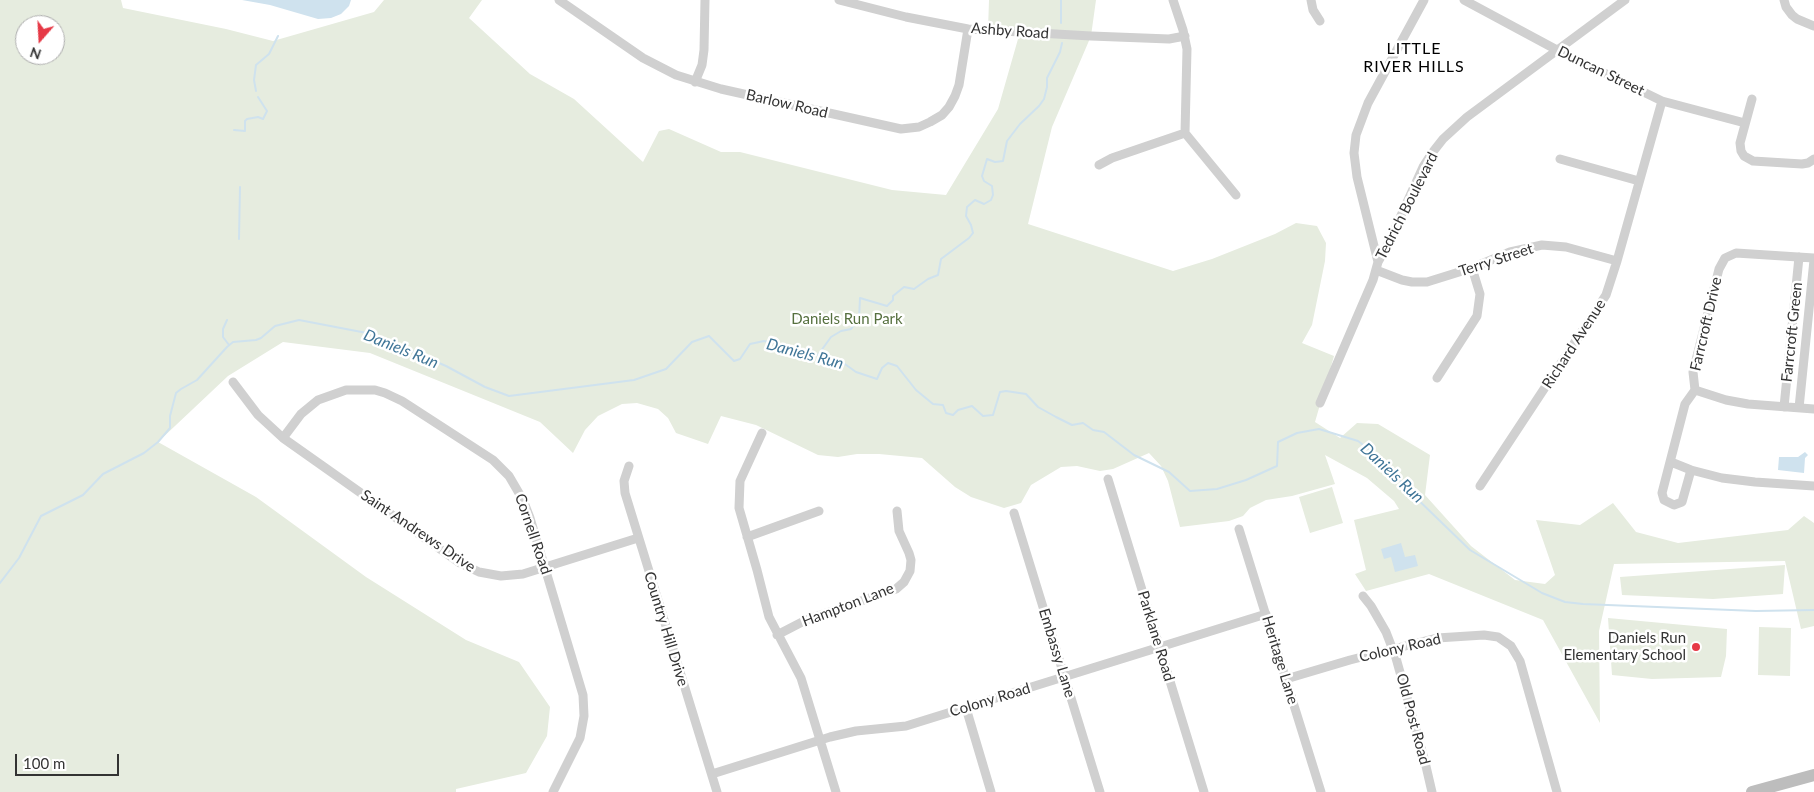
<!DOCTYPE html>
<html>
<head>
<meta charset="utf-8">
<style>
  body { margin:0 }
  #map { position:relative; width:1814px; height:792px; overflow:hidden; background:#fff; font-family:Lato,sans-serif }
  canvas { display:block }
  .north { position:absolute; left:15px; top:15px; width:50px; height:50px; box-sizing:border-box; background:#fff; border:1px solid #adadad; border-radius:50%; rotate:199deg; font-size:14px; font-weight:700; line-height:20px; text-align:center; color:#333 }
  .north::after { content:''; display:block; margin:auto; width:18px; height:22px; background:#e63946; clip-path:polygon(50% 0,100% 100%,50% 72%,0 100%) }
  .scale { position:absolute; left:15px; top:754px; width:104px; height:22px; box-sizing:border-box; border:2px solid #333; border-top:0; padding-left:6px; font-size:15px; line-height:18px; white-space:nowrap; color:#333; -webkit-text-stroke:4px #fff; paint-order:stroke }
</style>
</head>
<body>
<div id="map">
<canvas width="1814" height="792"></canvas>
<div class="north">N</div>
<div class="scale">100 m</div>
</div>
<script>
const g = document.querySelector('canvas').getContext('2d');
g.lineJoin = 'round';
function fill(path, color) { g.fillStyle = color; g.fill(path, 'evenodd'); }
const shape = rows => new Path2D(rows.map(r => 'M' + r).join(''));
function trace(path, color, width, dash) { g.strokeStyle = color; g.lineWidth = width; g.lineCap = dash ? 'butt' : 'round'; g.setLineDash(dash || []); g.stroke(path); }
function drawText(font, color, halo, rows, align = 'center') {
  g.font = font + ' Lato,sans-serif'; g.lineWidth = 5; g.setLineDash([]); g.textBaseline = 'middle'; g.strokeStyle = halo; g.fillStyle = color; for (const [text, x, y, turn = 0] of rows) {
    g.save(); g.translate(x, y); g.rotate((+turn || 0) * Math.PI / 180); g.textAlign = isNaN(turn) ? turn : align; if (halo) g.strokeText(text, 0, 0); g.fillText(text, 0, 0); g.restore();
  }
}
const green = shape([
  [0,0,121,0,123,8,226,29,273,41,374,12,384,0,482,0,469,18,530,74,574,99,643,162,659,131,669,129,721,152,740,152,892,190,946,195,998,109,1020,32,988,30,989,0,1096,0,1091,36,1052,127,1028,224,1173,271,1212,259,1275,234,1296,223,1317,226,1326,243,1325,261,1312,325,1302,343,1334,356,1315,422,1340,438,1357,423,1378,424,1430,455,1425,495,1471,546,1515,580,1545,584,1555,575,1536,520,1580,525,1613,503,1636,532,1678,543,1788,530,1804,516,1814,523,1814,626,1801,629,1785,561,1614,564,1599,631,1600,723,1543,620,1429,574,1366,591,1355,574,1366,570,1354,520,1399,509,1394,501,1367,478,1325,455,1335,484,1292,496,1266,500,1250,508,1243,516,1229,521,1180,527,1168,481,1161,466,1149,453,1113,469,1100,471,1077,466,1061,467,1031,485,1021,503,1004,508,971,497,955,487,922,458,879,454,857,454,838,457,818,455,756,425,721,416,708,444,676,433,668,418,658,409,637,403,622,404,598,416,585,430,573,453,540,422,370,353,283,342,228,376,158,442,256,497,366,577,466,640,519,662,550,707,547,736,526,773,456,789,456,792,0,792],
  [25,25,55,25,55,55,25,55],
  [1332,487,1343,523,1310,533,1299,497],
  [1785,565,1783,594,1713,599,1622,595,1620,577],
  [1608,618,1727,629,1726,656,1721,677,1652,679,1612,675],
  [1759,627,1791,628,1790,676,1758,675]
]);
const water = shape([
  [242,0,351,0,349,6,341,14,331,18,318,19,270,5],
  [1805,452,1808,455,1805,458,1804,473,1778,470,1779,457,1798,457],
  [1401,543,1405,557,1415,555,1418,566,1395,572,1391,557,1384,559,1381,549]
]);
const stream = shape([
  [1061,23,1061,0],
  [256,91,254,80,256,65,269,54,278,36],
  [234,130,245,131,245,121,247,119,258,117,263,119,267,111,258,97],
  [239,239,240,187],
  [227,320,223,329,223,337,229,345],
  [818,355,831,337,841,331,851,329,859,319,860,298,887,306,893,300,893,296,904,287,914,289,928,279,938,275,941,259,969,238,973,233,971,225,966,216,967,207,975,200,984,204,991,200,993,195,992,186,984,181,982,176,987,159,995,162,1003,161,1007,141,1020,124,1039,106,1044,99,1047,87,1047,78,1060,52,1062,43],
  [0,583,19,558,41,516,83,495,103,474,144,453,158,442,170,428,170,416,176,393,181,389,197,380,227,347,233,342,256,340,261,338,275,326,299,320,372,334,446,366,485,387,509,396,634,380,666,369,692,342,709,336,734,361,740,359,750,344,764,341,785,346,842,362,856,372,877,379,882,368,888,363,897,366,916,390,933,404,943,405,946,413,953,415,958,410,972,406,983,416,993,415,1000,392,1006,391,1026,394,1038,407,1056,417,1072,425,1083,423,1093,430,1104,432,1134,455,1169,472,1190,491,1217,489,1246,480,1277,466,1278,442,1297,433,1319,429,1358,441,1379,457,1409,491,1470,550,1542,593,1565,602,1583,604,1756,611,1814,610]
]);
const minor = shape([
  [559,0,643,58,676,75,721,89,901,129,919,127,930,122,942,115,949,107,955,96,959,85,968,29],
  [839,0,906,17,968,29,1091,36,1169,39,1185,36],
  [1173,0,1183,30,1187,49,1185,133,1236,195],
  [1311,0,1313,10,1320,21],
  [1464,0,1557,50,1662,101,1745,123],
  [1784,0,1786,7,1792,15,1797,19,1814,26],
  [695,82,702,65,704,50,705,0],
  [1752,99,1740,143,1741,151,1744,156,1753,161,1802,164,1808,163,1814,159],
  [1560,159,1639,181],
  [1099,165,1112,158,1185,133],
  [1378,262,1357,177,1354,153,1356,135,1368,103,1424,0],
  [1376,270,1402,280,1412,282,1427,282,1472,268,1510,252,1542,245,1566,247,1617,261],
  [1437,378,1477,316,1480,294,1472,268],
  [233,382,258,415,283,438,460,563,479,572,501,576,523,574,638,538],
  [1695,390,1693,372,1719,269,1725,258,1736,253,1814,258],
  [1695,390,1726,400,1748,404,1814,409],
  [1320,403,1373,280,1378,262,1388,244,1423,167,1432,153,1443,139,1467,117,1625,0],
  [1784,407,1799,257],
  [1799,408,1814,260],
  [762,433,740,481,739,508,757,570,769,617,801,678,836,792],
  [283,438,301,414,318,400,346,390,375,390,385,393,402,401,493,460,509,476,523,500,530,518,583,695,584,716,580,738,553,792],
  [1671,462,1691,470,1722,478,1755,482,1814,486],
  [629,466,624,481,625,493,717,792],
  [1691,470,1682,502,1674,505,1664,500,1662,493,1685,404,1695,390],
  [1108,479,1204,792],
  [1480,486,1606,295,1617,261,1662,101],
  [1014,513,1100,792],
  [1239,529,1321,792],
  [747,537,819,511],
  [1363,596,1371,606,1386,632,1396,658,1425,762,1432,792],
  [777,635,806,620,896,589,904,582,910,571,911,560,909,553,899,531,897,511],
  [1286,679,1350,660,1437,638,1484,635,1498,637,1511,646,1520,661,1557,792],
  [966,708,991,792],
  [712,774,830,737,856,731,906,726,1266,614]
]);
const secondary = shape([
  [1752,792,1814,775]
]);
const markers = [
  [1696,647,5,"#e63946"]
];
const streetNames = [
  ["Ashby Road",1010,31,4],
  ["Duncan Street",1601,71,26],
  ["Barlow Road",787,104,13],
  ["Tedrich Boulevard",1407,206,-63],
  ["Terry Street",1496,260,-18],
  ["Farrcroft Drive",1706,324,-77],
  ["Farrcroft Green",1792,332,-84],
  ["Richard Avenue",1574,344,-57],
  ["Saint Andrews Drive",418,531,34],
  ["Cornell Road",533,534,71],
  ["Hampton Lane",848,605,-21],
  ["Country Hill Drive",666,629,73],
  ["Parklane Road",1156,636,73],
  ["Colony Road",1400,648,-13],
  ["Embassy Lane",1057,653,73],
  ["Heritage Lane",1280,660,73],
  ["Colony Road",990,700,-17],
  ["Old Post Road",1413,719,75]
];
const parkNames = [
  ["Daniels Run Park",847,319]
];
const poiNames = [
  ["Daniels Run",1686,638],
  ["Elementary School",1686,655]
];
const neighbourhoodNames = [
  ["LITTLE",1414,49],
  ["RIVER HILLS",1414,67]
];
const waterNames = [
  ["Daniels Run",401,349,22],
  ["Daniels Run",805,354,15],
  ["Daniels Run",1392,473,43]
];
fill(green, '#e6ecdf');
fill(water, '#cfe2ee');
trace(stream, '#cfe2ee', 2);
trace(minor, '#d0d0d0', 9);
trace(secondary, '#bdbdbd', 12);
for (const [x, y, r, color] of markers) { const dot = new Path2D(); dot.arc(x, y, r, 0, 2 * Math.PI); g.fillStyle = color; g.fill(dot); trace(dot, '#fff', 2); }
drawText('15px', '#333', '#fff', streetNames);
drawText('15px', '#56703f', '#fff', parkNames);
drawText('15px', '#333', '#fff', poiNames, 'right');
g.letterSpacing = '1px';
drawText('16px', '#000', '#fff', neighbourhoodNames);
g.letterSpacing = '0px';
drawText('italic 16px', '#3f7597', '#fff', waterNames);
</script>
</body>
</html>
